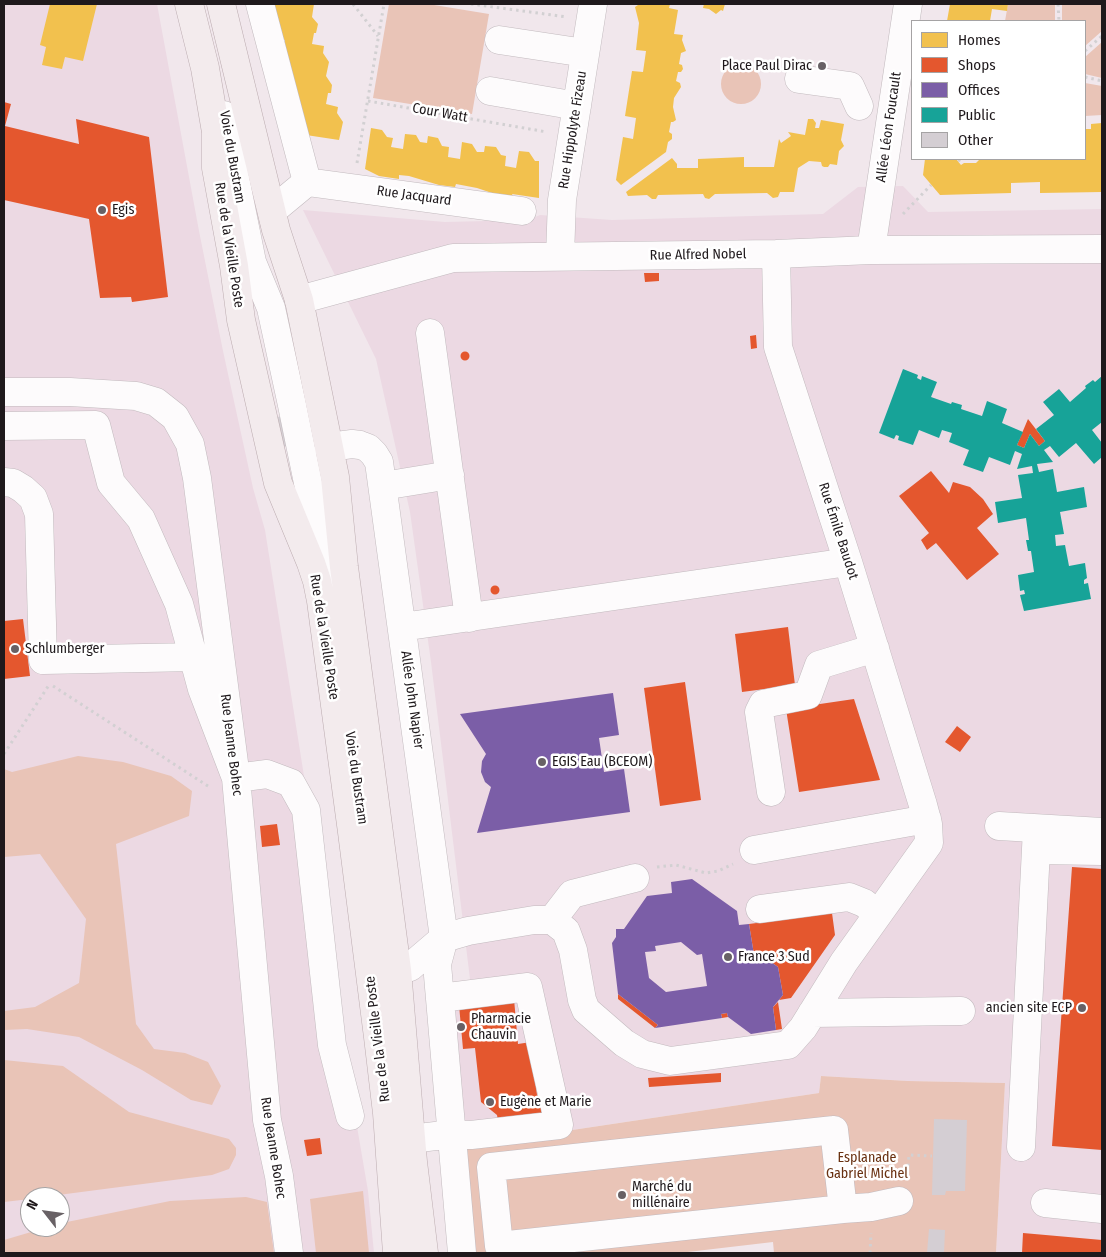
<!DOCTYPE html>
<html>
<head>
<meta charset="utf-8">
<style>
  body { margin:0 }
  #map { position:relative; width:1106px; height:1257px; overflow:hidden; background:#f1e7ec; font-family:"Fira Sans Condensed",sans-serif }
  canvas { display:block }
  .frame { position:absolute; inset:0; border:5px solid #1f191c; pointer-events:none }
  .legend { position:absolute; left:911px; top:20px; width:175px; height:140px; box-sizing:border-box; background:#fff; border:1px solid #a5a3a4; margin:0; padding:6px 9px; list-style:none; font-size:15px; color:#1f191c }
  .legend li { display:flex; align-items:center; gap:10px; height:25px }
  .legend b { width:25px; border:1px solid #a5a3a4 }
  .north { position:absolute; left:20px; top:1187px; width:50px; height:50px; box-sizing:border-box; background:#fff; border:1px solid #a5a3a4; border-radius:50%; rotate:300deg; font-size:14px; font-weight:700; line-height:20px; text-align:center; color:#1f191c }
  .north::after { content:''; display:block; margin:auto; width:18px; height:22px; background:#686165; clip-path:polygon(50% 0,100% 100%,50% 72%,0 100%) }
</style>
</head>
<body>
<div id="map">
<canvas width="1106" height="1257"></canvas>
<div class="frame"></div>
<ul class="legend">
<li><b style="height:14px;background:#f2c14e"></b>Homes</li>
<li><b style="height:14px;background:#e4572e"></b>Shops</li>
<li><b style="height:14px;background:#7b5ea7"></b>Offices</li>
<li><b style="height:14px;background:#17a398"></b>Public</li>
<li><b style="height:14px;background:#d4ced3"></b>Other</li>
</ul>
<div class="north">N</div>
</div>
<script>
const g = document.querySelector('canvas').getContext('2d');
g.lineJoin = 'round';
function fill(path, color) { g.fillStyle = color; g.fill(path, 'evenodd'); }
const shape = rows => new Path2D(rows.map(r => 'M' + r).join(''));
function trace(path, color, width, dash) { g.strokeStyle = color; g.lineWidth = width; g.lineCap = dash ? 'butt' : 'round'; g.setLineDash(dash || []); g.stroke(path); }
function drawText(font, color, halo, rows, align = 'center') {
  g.font = font + ' "Fira Sans Condensed",sans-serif'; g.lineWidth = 5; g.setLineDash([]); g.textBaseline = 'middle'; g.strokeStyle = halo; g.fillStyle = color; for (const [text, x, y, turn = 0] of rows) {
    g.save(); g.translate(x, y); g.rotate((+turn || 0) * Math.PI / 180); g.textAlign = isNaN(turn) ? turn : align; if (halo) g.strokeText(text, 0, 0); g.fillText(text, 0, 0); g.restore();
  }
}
const built = shape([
  [4,4,157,4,199,231,223,351,253,488,265,530,339,997,353,1103,368,1191,374,1253,4,1253],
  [30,1197,60,1197,60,1227,30,1227],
  [903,186,928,212,1102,209,1102,1253,996,1253,1005,1083,908,1081,821,1076,819,1093,459,1147,447,990,471,987,431,662,410,512,376,359,303,210,445,222,528,220,540,215,612,220,823,214,858,187]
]);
const green = shape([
  [389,4,428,4,489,14,472,114,373,98],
  [1008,4,1055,4,1055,21,1005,21],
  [1062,4,1102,4,1102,31,1085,46,1085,21,1062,21],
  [1102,42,1102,78,1085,74,1085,57],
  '721 84a20 20 0 1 1 40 0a20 20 0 1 1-40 0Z',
  [1085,83,1102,86,1102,115,1085,116],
  [78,756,123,762,171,776,192,791,189,816,116,844,136,1024,154,1049,185,1053,208,1062,221,1086,212,1105,191,1100,142,1070,79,1037,27,1029,4,1030,4,1011,35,1007,79,983,86,919,40,854,4,857,4,769,12,772],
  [4,1060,63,1066,129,1112,229,1139,236,1148,236,1155,229,1169,212,1175,43,1197,30,1197,30,1199,4,1202],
  [821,1076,908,1081,1005,1083,996,1253,774,1253,773,1242,679,1253,467,1253,459,1147,819,1093],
  [363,1191,369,1253,316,1253,310,1199],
  [246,1197,267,1202,274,1253,4,1253,4,1240,48,1227,60,1227,60,1223,62,1223,170,1201]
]);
const homes = shape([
  [50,4,97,4,83,61,65,57,62,69,42,65,46,47,40,45],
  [274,4,314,4,312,17,318,24,316,33,314,33,312,44,324,46,323,53,329,62,326,76,332,85,331,93,328,93,326,104,338,107,337,113,343,122,339,140,306,135,284,44,285,40,281,39],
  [642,4,670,4,669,8,678,10,674,34,683,35,682,40,686,51,681,53,679,64,682,65,683,69,681,72,678,72,676,81,680,83,681,87,674,98,673,107,676,120,673,122,671,122,669,132,672,134,672,139,668,142,666,152,621,185,616,180,623,137,633,139,636,118,625,116,632,71,643,72,646,51,636,50,639,23,635,7,638,5,642,5],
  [704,4,725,4,723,11,721,10,716,14,709,9,703,8],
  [950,4,1008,4,1007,11,992,9,990,21,947,21],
  [808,119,813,119,816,123,815,128,819,128,821,120,844,124,841,140,844,146,839,151,837,165,830,164,828,167,824,167,822,166,821,162,809,161,798,168,794,192,780,192,778,197,773,198,767,193,715,194,709,199,705,198,703,194,658,195,656,199,652,199,647,195,628,196,626,192,672,158,677,164,677,168,698,168,698,159,744,157,744,167,774,167,779,139,781,143,791,136,788,132,805,135],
  [1102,123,1102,192,1040,193,1040,182,1011,183,1011,193,940,195,923,175,925,159,956,159,961,165,964,163,976,163,980,159,1085,159,1085,129,1091,129,1091,124],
  [371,128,382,130,387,137,393,138,391,147,403,149,405,134,416,135,420,142,427,143,428,136,438,138,442,146,449,147,448,157,460,159,462,142,472,144,477,152,484,152,485,146,496,147,501,155,506,156,505,166,516,168,519,151,529,152,535,161,539,161,539,198,512,194,513,196,495,194,477,188,456,184,455,187,439,185,409,176,399,175,399,179,379,176,365,169]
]);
const shops = shape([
  [4,102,11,104,5,126,79,144,76,119,149,137,168,297,132,302,131,297,100,298,89,219,4,200],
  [644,273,659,273,659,281,645,282],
  [756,335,757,348,751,349,750,336],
  '460.5 356a4.5 4.5 0 1 1 9 0a4.5 4.5 0 1 1-9 0Z',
  [1028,419,1045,441,1039,446,1030,434,1024,448,1017,445],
  [931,471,949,493,953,482,970,487,983,499,993,514,977,528,999,554,967,580,936,543,927,550,921,540,929,533,899,496],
  '490.5 590a4.5 4.5 0 1 1 9 0a4.5 4.5 0 1 1-9 0Z',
  [23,619,30,676,4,679,4,621],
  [788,627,795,685,742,692,735,634],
  [685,682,701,800,660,806,644,688],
  [854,699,880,780,799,792,786,709],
  [957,726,971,737,960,752,945,742],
  [277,824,280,845,262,847,260,826],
  [1072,867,1102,869,1102,1150,1052,1146],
  [832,913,835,935,791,998,779,1000,783,995,778,967,767,959,755,961,749,924],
  [618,994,658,1025,655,1028,618,999],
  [514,999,518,1044,531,1042,537,1095,548,1094,550,1105,536,1121,499,1126,497,1115,481,1102,475,1048,463,1049,459,1005],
  [778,1002,782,1029,776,1030,773,1007],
  [727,1013,728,1017,722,1018,721,1014],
  [721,1073,721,1082,649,1087,648,1078],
  [320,1138,322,1154,307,1156,304,1140],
  [1023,1233,1102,1240,1102,1253,1022,1253]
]);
const offices = shape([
  [613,693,619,735,599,738,604,772,624,769,630,812,477,833,491,787,485,782,481,772,482,761,486,754,460,714],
  [692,879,737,911,739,925,749,924,755,961,767,959,778,967,783,995,773,1007,776,1030,751,1034,728,1017,727,1013,721,1014,722,1018,655,1028,658,1025,618,994,612,943,616,937,616,929,624,929,647,896,672,893,671,882],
  [681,942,697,955,702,954,707,986,666,992,649,978,645,952,656,951,655,946]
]);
const public = shape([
  [903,369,918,375,917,378,921,380,922,376,937,382,931,397,951,404,952,402,962,405,961,409,982,416,987,401,1007,409,1002,423,1023,432,1017,445,1024,448,1030,434,1039,446,1045,441,1036,429,1054,415,1043,402,1059,389,1070,402,1086,388,1085,386,1093,380,1095,382,1102,376,1102,422,1092,430,1102,443,1102,457,1094,464,1076,443,1059,457,1050,446,1044,450,1053,462,1037,464,1039,472,1053,469,1057,492,1084,487,1087,507,1060,512,1064,534,1055,535,1056,546,1065,545,1069,566,1085,563,1087,578,1084,580,1084,584,1088,583,1091,599,1024,611,1020,595,1025,594,1024,590,1020,591,1018,575,1034,572,1031,551,1028,551,1026,540,1029,540,1026,518,998,523,995,502,1022,498,1018,475,1033,473,1032,466,1017,469,1022,454,1015,451,1010,465,989,457,983,472,963,465,969,450,949,442,952,433,942,430,939,438,919,430,913,445,898,440,899,436,896,435,894,439,879,433]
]);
const building = shape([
  [281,416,288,446,281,447,275,418],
  [934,1119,967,1120,965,1191,946,1191,945,1195,932,1195],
  [929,1229,945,1230,944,1253,927,1253]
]);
const path = shape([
  [353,4,378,36],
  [471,4,567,17],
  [1058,4,1059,21],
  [1085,51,1102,36],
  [1085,77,1102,81],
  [368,101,547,132],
  [958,161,961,159],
  [357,163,384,4],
  [903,214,931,185],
  [53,686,211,788],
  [4,754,49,685],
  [657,867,676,865,706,873,718,871,733,864],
  [907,1179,909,1155,932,1156],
  [870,1253,871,1233]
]);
const minor = shape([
  [260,4,307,182,272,211],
  [499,40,585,53],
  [799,79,850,86,859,106],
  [490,91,577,106],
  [224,115,230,153,252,262,271,308,292,405,331,595],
  [307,182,522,211],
  [871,250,908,4],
  [560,256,562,200,593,4],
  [299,300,453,258,776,254,871,250,1102,249],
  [430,333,469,618],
  [4,392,70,392,136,396,156,402,175,417,190,444,197,478,236,778,267,1120,279,1176,289,1253],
  [4,426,96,425,111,483,141,519,179,604,202,689,236,778,267,774,291,783,306,810,332,1045,350,1116],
  [329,447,352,444,360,445,368,448,374,454,379,462,444,938,437,964,462,1253],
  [4,482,13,483,23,489,33,498,39,514,43,660,194,657],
  [383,486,450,475],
  [402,627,848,562],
  [771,792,759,712,763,704,808,695,819,665,875,648],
  [999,826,1102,832],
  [754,850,927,819],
  [1036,850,1102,851],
  [760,909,849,897,864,903,878,914],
  [552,920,572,894,635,878],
  [397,970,410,967,444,938,468,931,534,920,552,920,566,931,573,950,582,1000,586,1010,624,1043,642,1054,670,1061,788,1045,803,1028,844,962,929,843,928,824,923,805,848,562,778,347,776,254],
  [812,1013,961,1011],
  [834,1130,843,1209,499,1246,491,1167,834,1130],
  [411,1139,452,1134,471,1135,559,1125,528,987,440,998],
  [1021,1147,1037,829],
  [1045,1203,1102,1209],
  [843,1209,871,1207,899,1201]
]);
const major = shape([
  [189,4,205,68,216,132,216,168,234,266,241,320,278,483,311,563,317,581,321,601,352,832,378,1037,387,1113,397,1253],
  [221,4,276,230,299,300,335,477,344,567,397,970,413,1162,424,1253]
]);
const markers = [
  [822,66,5,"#686165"],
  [102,210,5,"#686165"],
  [15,649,5,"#686165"],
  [542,762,5,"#686165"],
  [728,957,5,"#686165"],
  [1082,1008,5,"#686165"],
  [461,1027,5,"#686165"],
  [490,1102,5,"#686165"],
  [622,1195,5,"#686165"]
];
const poiNames = [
  ["Place Paul Dirac",812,66,"right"],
  ["Egis",112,210],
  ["Schlumberger",25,649],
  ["EGIS Eau (BCEOM)",552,762],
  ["France 3 Sud",738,957],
  ["ancien site ECP",1072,1008,"right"],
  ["Pharmacie",471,1019],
  ["Chauvin",471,1035],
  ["Eugène et Marie",500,1102],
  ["Marché du",632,1187],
  ["millénaire",632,1203]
];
const streetNames = [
  ["Cour Watt",440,113,10],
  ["Allée Léon Foucault",889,127,-82],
  ["Rue Hippolyte Fizeau",573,130,-81],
  ["Voie du Bustram",232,157,80],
  ["Rue Jacquard",414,196,8],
  ["Rue de la Vieille Poste",229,245,81],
  ["Rue Alfred Nobel",698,255,-1],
  ["Rue Émile Baudot",838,531,72],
  ["Rue de la Vieille Poste",324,637,81],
  ["Allée John Napier",412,700,82],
  ["Rue Jeanne Bohec",231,745,83],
  ["Voie du Bustram",356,778,82],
  ["Rue de la Vieille Poste",378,1039,-97],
  ["Rue Jeanne Bohec",273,1148,81]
];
const parkNames = [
  ["Esplanade",867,1158],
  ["Gabriel Michel",867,1174]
];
fill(built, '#ecd9e3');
fill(green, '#e9c4b7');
fill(homes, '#f2c14e');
fill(shops, '#e4572e');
fill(offices, '#7b5ea7');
fill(public, '#17a398');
fill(building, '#d4ced3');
trace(minor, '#c2babe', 29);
trace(major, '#bcacb0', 29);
trace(path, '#d2d0d2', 3, [2.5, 4]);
trace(minor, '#fdfbfc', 28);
trace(major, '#f3ebed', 28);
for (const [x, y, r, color] of markers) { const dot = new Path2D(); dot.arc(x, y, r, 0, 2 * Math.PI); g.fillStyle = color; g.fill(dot); trace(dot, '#fff', 2); }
drawText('14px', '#1f191c', '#fff', poiNames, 'left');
drawText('14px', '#1f191c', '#fff', streetNames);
drawText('14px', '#693111', '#fff', parkNames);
</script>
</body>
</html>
